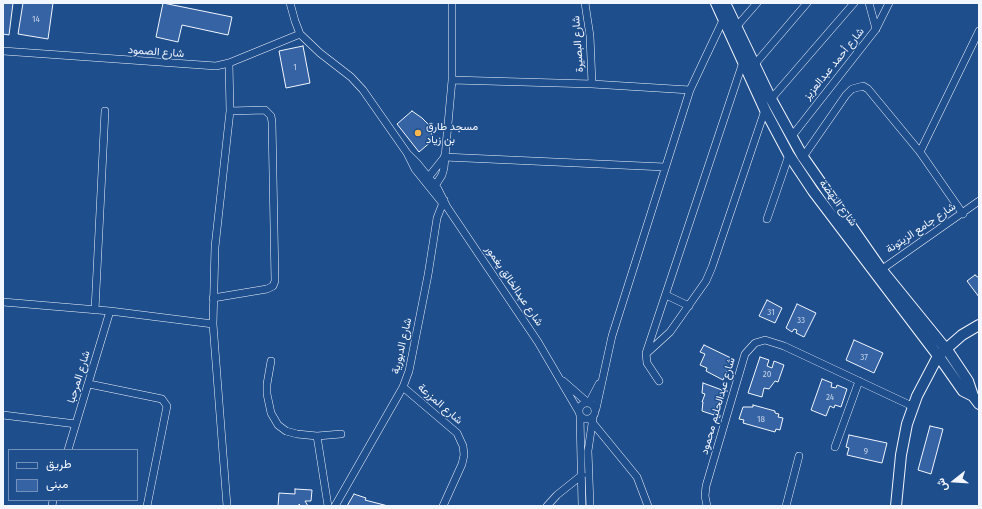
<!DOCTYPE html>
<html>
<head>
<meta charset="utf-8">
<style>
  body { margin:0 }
  #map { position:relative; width:982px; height:509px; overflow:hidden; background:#1f4e8c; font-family:"Fira Sans Condensed",Vazirmatn,sans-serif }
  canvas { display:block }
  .frame { position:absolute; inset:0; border:4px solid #f2f6ff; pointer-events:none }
  .legend { position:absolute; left:8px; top:449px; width:130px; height:52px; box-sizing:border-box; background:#1f4e8c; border:1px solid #7391ba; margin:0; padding:5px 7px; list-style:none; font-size:12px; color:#f2f6ff }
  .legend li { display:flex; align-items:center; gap:8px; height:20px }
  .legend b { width:20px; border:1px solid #7391ba }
  .north { position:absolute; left:934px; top:461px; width:40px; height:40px; -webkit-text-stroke:3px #1f4e8c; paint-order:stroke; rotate:253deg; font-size:11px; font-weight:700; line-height:16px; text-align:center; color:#f2f6ff }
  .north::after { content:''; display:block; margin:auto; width:14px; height:18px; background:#f2f6ff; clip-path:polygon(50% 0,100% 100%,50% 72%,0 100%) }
</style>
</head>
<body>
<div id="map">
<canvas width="982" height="509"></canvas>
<div class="frame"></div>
<ul class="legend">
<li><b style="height:5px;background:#1f4e8c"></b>طريق</li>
<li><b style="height:11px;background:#3563a3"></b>مبنى</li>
</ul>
<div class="north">ش</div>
</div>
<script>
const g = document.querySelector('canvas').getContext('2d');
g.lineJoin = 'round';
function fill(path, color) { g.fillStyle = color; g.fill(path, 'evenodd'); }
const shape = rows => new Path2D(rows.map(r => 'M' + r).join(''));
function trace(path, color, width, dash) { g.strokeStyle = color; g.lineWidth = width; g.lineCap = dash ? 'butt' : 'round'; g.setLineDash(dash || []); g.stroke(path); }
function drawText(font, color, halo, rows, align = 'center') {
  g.font = font + ' "Fira Sans Condensed",Vazirmatn,sans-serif'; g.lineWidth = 3; g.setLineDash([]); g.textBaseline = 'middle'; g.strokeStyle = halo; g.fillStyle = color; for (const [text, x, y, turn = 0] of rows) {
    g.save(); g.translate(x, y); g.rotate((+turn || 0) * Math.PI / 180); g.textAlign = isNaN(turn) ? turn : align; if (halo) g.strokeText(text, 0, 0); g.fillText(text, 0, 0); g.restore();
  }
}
const building = shape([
  [3,3,13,3,9,35,3,34,3,3],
  [23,3,53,3,48,39,18,34,23,3],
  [163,3,232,17,228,35,182,25,178,42,156,37,163,3],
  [303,46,310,83,286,88,279,51,303,46],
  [412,111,422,118,430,126,433,140,419,152,397,124,412,111],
  [975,275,979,278,979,297,967,281,975,275],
  [767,300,782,308,775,323,759,316,767,300],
  [797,304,816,313,804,337,796,333,797,330,794,329,792,332,786,328,797,304],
  [854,340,883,353,874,373,846,360,854,340],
  [704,345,733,359,723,380,706,371,707,368,700,365,705,354,700,352,704,345],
  [760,357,769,360,767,366,772,368,774,361,784,365,778,382,775,381,769,389,764,388,762,397,748,393,760,357],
  [822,379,832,383,831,387,836,388,837,385,847,389,841,407,835,405,834,408,830,406,826,416,811,410,822,379],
  [703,383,722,390,714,415,702,411,703,402,702,402,705,394,702,393,703,383],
  [753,405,775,411,775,413,779,414,778,417,783,418,780,430,776,429,775,432,743,423,744,420,739,419,743,407,753,407,753,405],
  [930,426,943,429,931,474,918,470,930,426],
  [849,435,887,443,882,463,847,455,849,448,846,447,849,435],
  [295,489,312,490,311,501,305,501,308,506,301,506,299,504,299,506,278,506,279,493,295,494,295,489],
  [354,494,366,498,365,500,388,506,347,506,354,494]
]);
const street = shape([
  [290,3,295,21,300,34,320,53,351,77,363,90,407,153,415,169,444,205],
  [585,3,590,36,592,84],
  [869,3,876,29],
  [737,26,757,3],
  [3,51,216,66,229,63,300,34],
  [755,64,807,3],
  [452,80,592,84,690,90],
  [771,99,854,3],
  [792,136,876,29,889,3],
  [920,152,979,31],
  [407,153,417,163,438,189,447,207,538,342,579,412],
  [444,157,665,167],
  [803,157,846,95,852,89,863,86,868,89,920,152,963,214],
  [427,179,443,159],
  [433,189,442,175,444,168,452,80,452,3],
  [767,219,789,155],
  [878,272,979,201],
  [666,295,689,306],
  [213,298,267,289,273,286,275,281,272,122,271,116,265,110,230,111],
  [3,302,110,311,213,324],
  [95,310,105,111],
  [647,353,670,332,706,281,712,267,765,110],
  [271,361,267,384,267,394,271,413,278,425,286,431,297,434,317,436,341,434],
  [563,381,587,402],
  [659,381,647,363,646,353,743,62],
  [89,384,162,399,167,406,147,506],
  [403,387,457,433,463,446,464,455,462,464,443,506],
  '579 411a8 8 0 1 1 16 0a8 8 0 1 1-16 0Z',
  [589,403,599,384],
  [596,409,612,336,690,90,724,18],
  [3,415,76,424],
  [580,416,582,506],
  [592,422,637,477,648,506],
  [317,436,328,506],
  [835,447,859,381],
  [68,450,110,311],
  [52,506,53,500],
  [227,506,213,324,215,247,230,111,229,63],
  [335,506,403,387,409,371,428,275,437,218,444,200],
  [547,506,557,495,582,475],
  [590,506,588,451,593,417],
  [707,506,705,496,706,486,745,354,755,343,765,340,784,346,912,406],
  [786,506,799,456]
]);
const secondary = shape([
  [716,3,765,110,789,155,813,191,942,361,963,391,973,396],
  [725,3,771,99,803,157,881,269,950,354,968,381,973,396,979,404],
  [896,506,901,455,907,424,917,396,938,356,962,335,979,325]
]);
const markers = [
  [418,133,4,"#ffb74d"]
];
const numberNames = [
  ["14",36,19],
  ["1",295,67],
  ["31",771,312],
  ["33",801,320],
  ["37",864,357],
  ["20",767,374],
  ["24",830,397],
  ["18",761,419],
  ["9",866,451]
];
const streetNames = [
  ["شارع البصيرة",578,44,-94],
  ["شارع الصمود",156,52,4],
  ["شارع أحمد عبدالعزيز",834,64,-51],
  ["شارع النهضة",838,203,53],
  ["شارع جامع الزيتونة",921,228,-34],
  ["شارع عبدالخالق يغمور",514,286,56],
  ["شارع الدبورية",402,346,-77],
  ["شارع المرحبا",79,377,-73],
  ["شارع المزرعة",440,404,41],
  ["شارع عبدالحليم محمود",718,406,-74]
];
const poiNames = [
  ["مسجد طارق",426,127],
  ["بن زياد",426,140]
];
fill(building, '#3563a3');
trace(building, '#f2f6ff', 1);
trace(street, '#f2f6ff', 8);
trace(secondary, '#f2f6ff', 12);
trace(street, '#1f4e8c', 7);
trace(secondary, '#1f4e8c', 10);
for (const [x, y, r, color] of markers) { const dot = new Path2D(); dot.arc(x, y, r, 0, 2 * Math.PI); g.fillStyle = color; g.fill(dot); trace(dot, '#1f4e8c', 1.5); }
drawText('9px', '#c3d1e8', null, numberNames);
drawText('11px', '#f2f6ff', '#1f4e8c', streetNames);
drawText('11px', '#f2f6ff', '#1f4e8c', poiNames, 'left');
</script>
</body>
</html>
